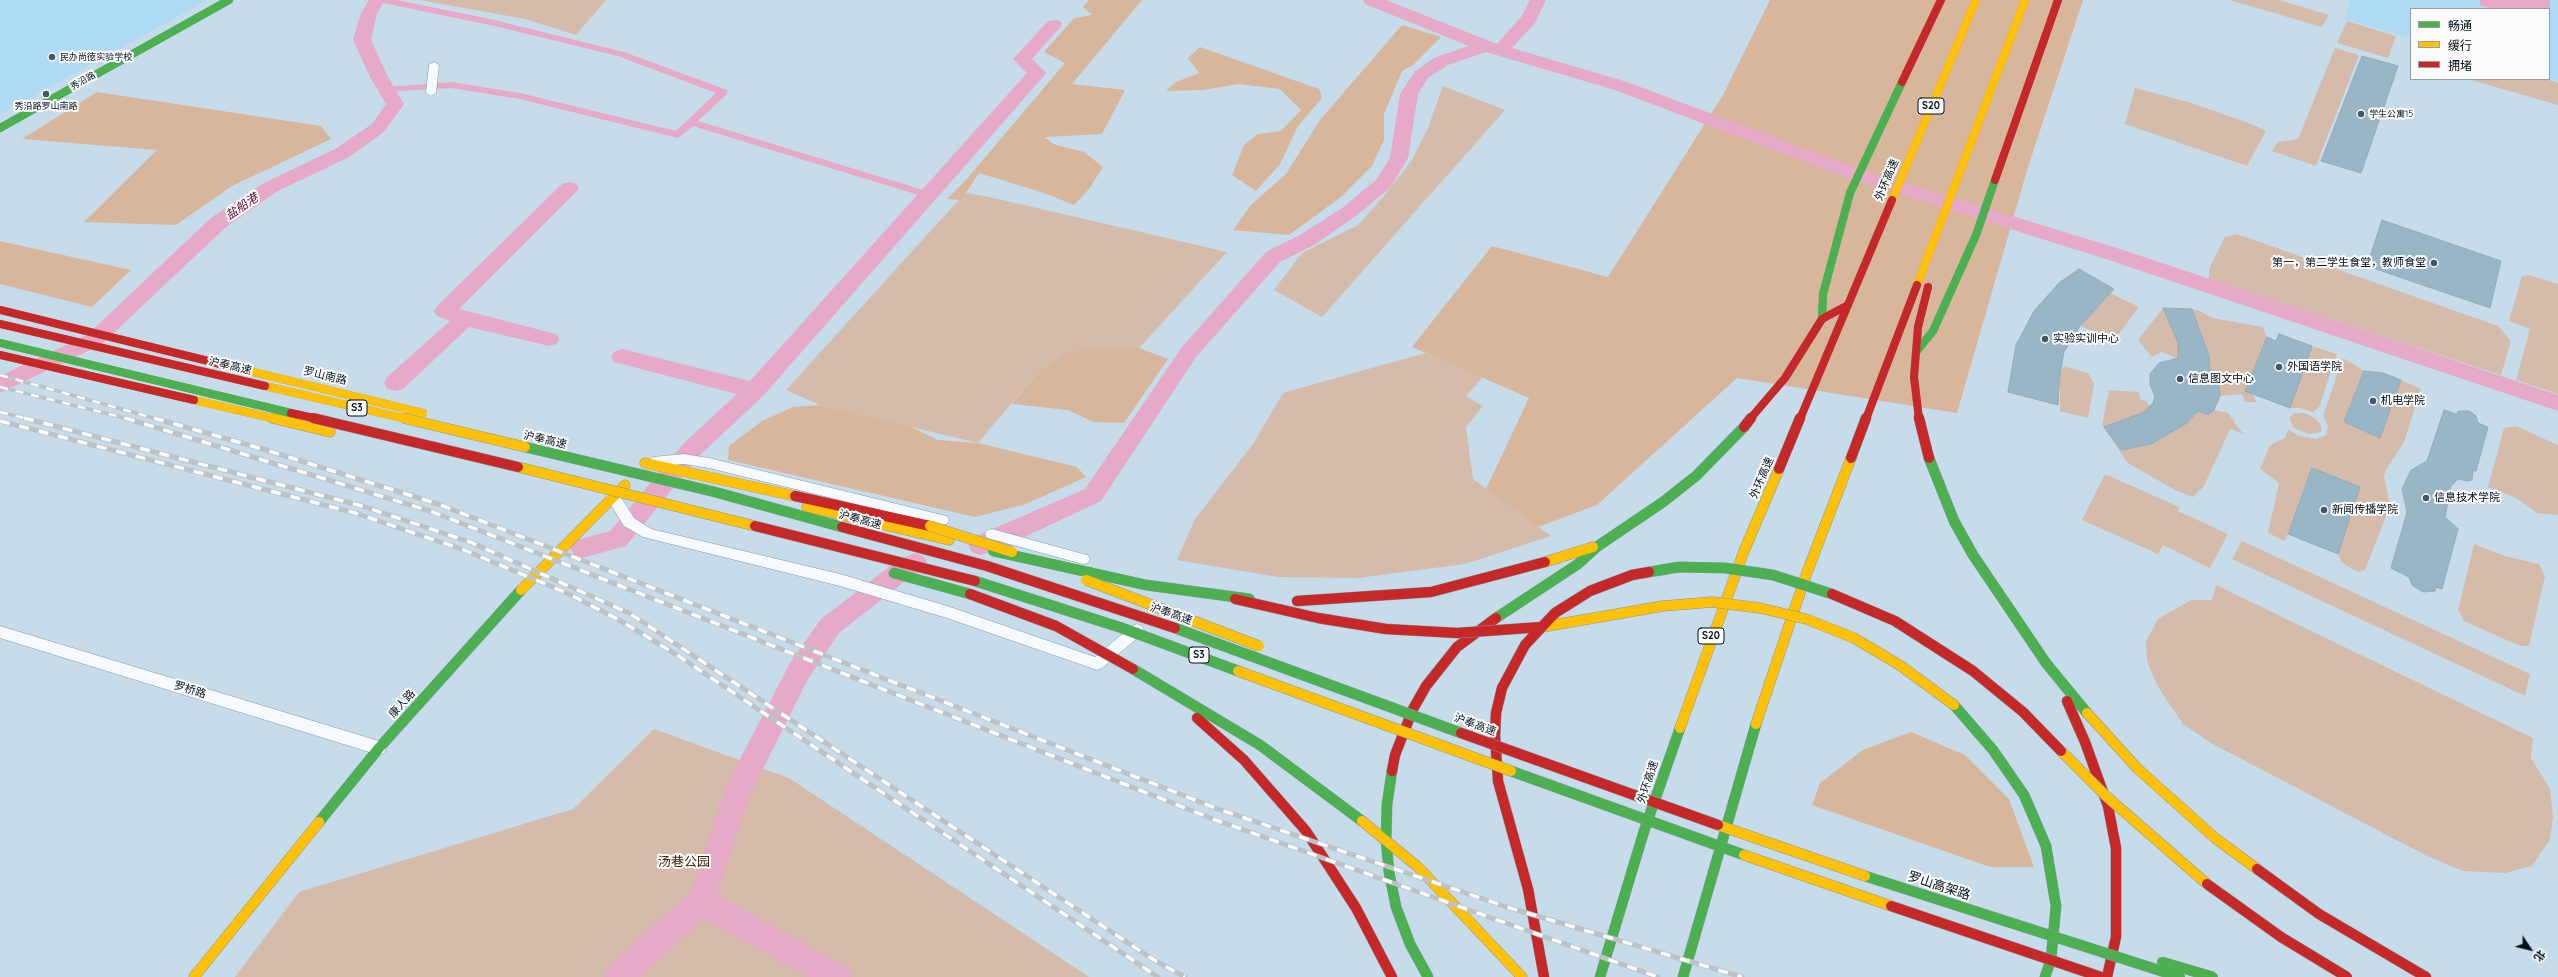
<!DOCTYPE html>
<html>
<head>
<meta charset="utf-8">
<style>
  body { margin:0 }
  #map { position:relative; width:2558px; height:977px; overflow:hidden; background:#c6dcea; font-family:Quicksand,"Noto Sans SC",sans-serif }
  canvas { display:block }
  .legend { position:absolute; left:2410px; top:8px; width:140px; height:72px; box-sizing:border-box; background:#fbfbfb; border:1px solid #979da1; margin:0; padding:5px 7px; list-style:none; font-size:12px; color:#00101b }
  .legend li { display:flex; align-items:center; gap:8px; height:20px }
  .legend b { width:20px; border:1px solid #979da1 }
  .north { position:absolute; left:2510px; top:929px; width:40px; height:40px; -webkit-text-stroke:3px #fbfbfb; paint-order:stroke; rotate:125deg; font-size:11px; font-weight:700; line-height:16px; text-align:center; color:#00101b }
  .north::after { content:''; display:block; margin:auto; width:14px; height:18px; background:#00101b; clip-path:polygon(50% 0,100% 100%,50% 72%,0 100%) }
</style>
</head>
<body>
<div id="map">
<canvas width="2558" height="977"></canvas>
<ul class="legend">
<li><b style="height:5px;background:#4caf50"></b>畅通</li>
<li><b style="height:5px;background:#ffc107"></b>缓行</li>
<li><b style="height:5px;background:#c62828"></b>拥堵</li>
</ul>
<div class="north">北</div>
</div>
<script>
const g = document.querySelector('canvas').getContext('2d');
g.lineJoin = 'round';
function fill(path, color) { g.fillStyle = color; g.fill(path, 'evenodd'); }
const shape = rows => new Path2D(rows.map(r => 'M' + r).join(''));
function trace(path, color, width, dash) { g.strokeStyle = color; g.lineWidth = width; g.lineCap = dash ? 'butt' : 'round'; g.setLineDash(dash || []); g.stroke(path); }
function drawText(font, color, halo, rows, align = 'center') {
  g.font = font + ' Quicksand,"Noto Sans SC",sans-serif'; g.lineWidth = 4; g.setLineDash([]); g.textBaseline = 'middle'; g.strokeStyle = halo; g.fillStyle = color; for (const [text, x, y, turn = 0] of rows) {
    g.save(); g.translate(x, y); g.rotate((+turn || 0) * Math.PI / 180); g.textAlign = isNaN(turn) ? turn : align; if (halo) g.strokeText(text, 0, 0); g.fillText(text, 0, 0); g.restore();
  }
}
const built = shape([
  [0,0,208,0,0,114],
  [2351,0,2558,0,2558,81,2549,79,2549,9,2411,9,2411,38,2344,19]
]);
const green = shape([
  [420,0,606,0,576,35,525,19],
  [2229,0,2279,0,2329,15,2322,27],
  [2347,21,2396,36,2388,58,2337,43],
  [2335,48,2359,55,2316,166,2272,151,2278,142,2298,139],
  [2468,79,2546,79,2558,83,2558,105],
  [1443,86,1505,110,1322,317,1274,290,1302,253,1358,225,1385,195,1412,160,1428,128],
  [2135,88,2188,102,2249,123,2266,131,2247,166,2125,124],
  [965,193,985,196,1227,252,1139,348,1102,348,1035,376,978,443,820,405,786,390],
  [2237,234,2498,326,2511,341,2501,375,2209,280,2209,269,2225,237],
  [2528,275,2558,284,2558,394,2516,380,2530,329,2509,321,2522,276],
  [2110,293,2139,307,2119,334,2103,335,2080,326],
  [2163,308,2178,343,2178,358,2161,352,2152,357,2138,340],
  [2192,309,2200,311,2212,318,2263,327,2267,337,2245,391,2253,394,2256,402,2245,402,2242,394,2220,396,2211,383,2209,356],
  [2312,346,2337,354,2319,407,2313,412,2299,408,2290,408],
  [1425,353,1483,377,1466,396,1483,406,1466,427,1473,479,1551,536,1465,564,1358,578,1278,577,1177,560,1195,519,1253,444,1283,393],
  [2343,358,2364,371,2344,422,2354,427,2380,437,2401,380,2421,389,2404,442,2386,470,2384,477,2390,506,2365,570,2358,572,2342,563,2338,554,2359,487,2312,468,2285,541,2268,533,2279,483,2260,469,2270,445,2285,438,2288,430,2300,436,2316,439,2326,435,2328,426,2323,416],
  [2064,366,2088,373,2094,384,2088,418,2060,411,2060,374],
  [2109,390,2138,392,2141,400,2146,401,2149,406,2142,413,2105,427,2121,450,2151,444,2187,423,2198,411,2208,415,2214,410,2228,413,2243,434,2230,429,2204,486,2193,497,2175,490,2128,463,2102,425],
  [2294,413,2304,413,2315,418,2321,425,2321,432,2309,434,2294,428,2289,418],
  [2516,426,2558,445,2558,515,2537,513,2516,498,2488,487,2504,428],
  [2105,474,2179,507,2178,511,2228,534,2210,568,2163,545,2158,554,2082,520],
  [2242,541,2530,674,2525,696,2232,559],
  [2474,544,2505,556,2539,564,2545,576,2529,646,2520,646,2464,621,2458,610],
  [2216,585,2533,738,2531,758,2550,789,2553,816,2550,840,2532,866,2505,873,2463,871,2425,855,2211,743,2183,724,2158,687,2147,661,2146,641,2158,619,2191,600,2212,600],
  [654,729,789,778,1089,977,235,977,299,892,573,809]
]);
const forest = shape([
  [1089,0,1142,0,1072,84,1125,90,1102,134,1045,137,1053,144,1084,152,1103,167,1089,189,1074,205,1044,193,979,173,961,200,947,199,965,181,1065,63,1044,52,1074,18,1092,15,1083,7],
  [1770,0,2083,0,2028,167,1957,413,1737,378,1597,505,1538,527,1486,489,1529,398,1412,347,1492,246,1608,277,1723,95],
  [1402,25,1441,37,1413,65,1402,71,1384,114,1384,140,1372,166,1341,197,1289,235,1233,230,1251,205,1286,174,1320,120],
  [1200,47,1319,89,1322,98,1298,126,1280,164,1256,191,1232,175,1244,145,1258,134,1281,131,1301,110,1280,89,1238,84,1203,90,1166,91,1176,82,1199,73,1188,58],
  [97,92,321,126,331,139,232,186,176,225,84,222,157,150,22,139],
  [0,241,131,270,92,307,0,284],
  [1102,348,1139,348,1168,359,1124,423,1093,422,1068,410,1012,404,1035,376,1065,353],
  [820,405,909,426,938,440,978,443,1077,467,1086,477,1026,504,975,517,728,460,729,446,762,421,793,407],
  [1911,732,1965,755,2009,799,2034,867,1990,867,1812,805,1820,783,1863,750]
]);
const water = shape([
  [2480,0,2550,0,2550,9,2549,12,2549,9,2493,9,2480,5]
]);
const canal = shape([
  [378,0,397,0,490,19,624,52,727,90,727,94,698,121,933,193,934,195,929,198,925,197,693,126,678,138,520,99,451,88,383,92,382,90,387,87,451,82,520,93,676,131,716,93,618,56,490,25,383,3,378,0]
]);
const river = shape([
  [369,0,385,0,377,13,371,40,388,77,404,104,384,132,349,157,278,191,226,227,101,345,0,393,0,376,87,335,212,217,264,183,335,149,372,124,386,104,370,77,353,40,361,13,369,0],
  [1363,0,1386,0,1497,44,1521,17,1530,0,1546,0,1535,23,1512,48,1627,82,1856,168,2123,250,2558,395,2558,411,2109,260,1842,176,1615,90,1486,52,1448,65,1428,78,1418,94,1408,158,1390,188,1356,216,1314,245,1280,262,1196,357,1101,501,999,549,980,555,972,552,968,545,972,538,1085,489,1182,347,1266,252,1300,235,1342,208,1376,180,1390,158,1400,94,1415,71,1436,57,1469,46,1365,4,1363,0],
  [1054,20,1060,21,1062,25,1032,59,1046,73,1043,77,763,396,700,455,626,546,582,558,574,555,570,548,574,541,610,531,684,443,737,394,614,362,611,357,614,352,622,349,750,381,1027,73,1013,59,1048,21,1054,20],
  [569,182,576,184,579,188,576,192,459,309,556,334,560,339,556,344,549,346,469,327,403,389,395,391,387,389,384,383,387,377,450,321,437,316,434,311,437,306,562,184,569,182],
  [915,553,923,556,927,563,923,570,914,574,839,633,808,679,749,797,717,895,847,967,852,977,808,977,703,918,640,977,603,977,608,967,690,893,726,786,790,663,821,619,898,560,915,553]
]);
const building = shape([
  [2362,56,2398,66,2361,173,2321,161,2362,56],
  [2382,220,2501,261,2490,308,2367,266,2382,220],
  [2079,269,2114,289,2080,326,2064,352,2060,374,2058,405,2008,392,2016,345,2034,311,2059,283,2079,269],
  [2163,308,2192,309,2209,356,2211,383,2219,386,2220,396,2214,410,2208,415,2198,411,2187,423,2151,444,2121,450,2104,427,2142,413,2153,403,2155,397,2150,384,2150,374,2159,363,2178,358,2178,343,2163,308],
  [2279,334,2312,346,2290,408,2245,391,2267,337,2276,341,2279,334],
  [2364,371,2383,373,2401,380,2380,438,2344,422,2364,371],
  [2444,410,2456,414,2459,411,2469,411,2476,416,2478,423,2488,427,2476,471,2473,471,2472,480,2467,481,2458,479,2451,486,2445,517,2458,529,2442,589,2436,587,2435,591,2423,592,2412,585,2409,577,2391,568,2407,512,2402,489,2411,470,2427,461,2444,410],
  [2312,468,2360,487,2338,554,2288,534,2312,468]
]);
const street = shape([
  [434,62,439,65,436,93,431,96,426,93,429,65,434,62],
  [684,454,709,458,942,515,947,516,949,520,947,524,942,525,709,468,684,464,653,467,647,462,653,457,684,454],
  [613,492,618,493,634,518,651,529,840,574,947,606,1095,657,1132,626,1137,624,1142,626,1144,630,1142,634,1102,668,1097,670,947,618,840,586,643,537,624,526,606,497,608,493,613,492],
  [992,529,1083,554,1088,555,1090,559,1088,563,1083,564,987,538,985,534,987,530,992,529],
  [0,626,379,741,384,743,386,748,384,753,379,755,0,638,0,626]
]);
const fastFar1 = shape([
  [0,128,229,0],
  [1822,319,1823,294,1850,193,1902,82],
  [1916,352,1933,331,1976,235,1995,180]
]);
const fast = shape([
  [1929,458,1954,521,1973,555,2046,663,2087,713],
  [894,573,970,594],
  [1496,618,1578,564,1598,546,1663,502,1696,476,1744,427],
  [1133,669,1260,745,1362,821],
  [1954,705,1993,750,2024,795,2046,846,2056,906,2051,959,2045,977],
  [1392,771,1387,804,1386,840,1389,872,1396,907,1410,944,1428,977],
  [319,822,379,748,521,590],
  [1600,977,1644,831,1680,728],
  [1683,977,1756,724]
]);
const slowFar1 = shape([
  [1892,200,1976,0],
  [1917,285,2025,0],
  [245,370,423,413],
  [194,400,276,419]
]);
const slow = shape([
  [272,418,330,432],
  [645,463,795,496],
  [807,507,949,540],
  [1545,562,1593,547],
  [521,590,625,485],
  [1806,619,1854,638,1901,666,1954,705],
  [2087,713,2137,768,2215,838,2257,869],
  [1756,724,1806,575,1851,458],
  [1680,728,1744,551,1779,469],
  [1362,821,1418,867,1522,977],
  [194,977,319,822]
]);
const jamFar1 = shape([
  [1902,82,1941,0],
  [1995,180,2058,0],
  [0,310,245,370],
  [0,355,194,400],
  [1750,419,1785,378,1822,319,1848,305],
  [1800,419,1892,200],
  [1866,419,1917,285],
  [1919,419,1914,377,1918,327,1928,287]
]);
const jam = shape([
  [1919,418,1929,458],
  [1744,427,1751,418],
  [1851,458,1866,418],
  [1779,469,1800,418],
  [795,496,930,526],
  [1297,601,1431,592,1545,562],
  [1502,688,1496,713,1495,736,1498,781,1528,889,1544,977],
  [2067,701,2085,742,2108,806,2116,848,2116,937,2107,977],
  [1197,718,1244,760,1306,831,1356,908,1392,977],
  [1392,771,1395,755,1413,709,1426,686,1457,647,1496,618],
  [2257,869,2319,914,2426,977]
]);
const railFar1 = shape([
  [0,375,157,419],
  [0,387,129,419],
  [0,412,28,419]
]);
const rail = shape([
  [24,418,362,506,470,542,629,613,1154,960,1185,977],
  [125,418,430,511,1213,819,1658,977],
  [154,418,266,450,438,504,1218,809,1510,908,1742,977],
  [0,421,355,513,464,550,567,593,621,621,677,655,1158,977]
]);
const fastBridgeFar1 = shape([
  [0,343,291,413]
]);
const fastBridge = shape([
  [525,447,715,492,842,527],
  [993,551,1146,585,1250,599],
  [1649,572,1679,567,1725,568,1773,575,1832,594],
  [975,581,1122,628,1238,671],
  [1175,628,1461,733],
  [1511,771,1744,855],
  [1865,876,2180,977],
  [2162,962,2213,977]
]);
const slowBridgeFar1 = shape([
  [265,386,407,419]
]);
const slowBridge = shape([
  [403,418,525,447],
  [518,467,755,526],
  [930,526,1012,552],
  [1086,580,1259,646],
  [1542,627,1663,606,1712,602,1760,608,1806,619],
  [1238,671,1511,771],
  [2061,751,2106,796,2207,884],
  [1718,825,1865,876],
  [1744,855,1891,906]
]);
const jamBridgeFar1 = shape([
  [0,324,265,386],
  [291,413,318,419]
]);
const jamBridge = shape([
  [313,418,518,467],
  [755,526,975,581],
  [842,527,987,566,1175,628],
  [970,594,1056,626,1133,669],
  [1832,594,1895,621,1973,671,2023,712,2061,751],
  [1235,599,1318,618,1386,629,1457,633,1542,627],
  [1502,688,1525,645,1555,613,1590,591,1632,575,1649,572],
  [1461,733,1718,825],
  [2207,884,2281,937,2347,977],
  [1891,906,2101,977]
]);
const markers = [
  [52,57,4,"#455763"],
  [46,94,4,"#455763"],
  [2361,114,4,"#455763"],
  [2434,263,4,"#455763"],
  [2045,339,4,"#455763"],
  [2279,367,4,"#455763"],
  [2180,379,4,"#455763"],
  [2373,401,4,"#455763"],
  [2426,498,4,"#455763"],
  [2324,510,4,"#455763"]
];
const farPoinames = [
  ["民办尚徳实验学校",60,57],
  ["秀沿路罗山南路",46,106,"center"],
  ["学生公寓15",2369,114]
];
const farStreetnames = [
  ["秀沿路",83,81,-29]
];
const shields = [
  [1931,106,26],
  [357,408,20],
  [1711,636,26],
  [1199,655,20]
];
const shieldNames = [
  ["S20",1931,106],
  ["S3",357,408],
  ["S20",1711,636],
  ["S3",1199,655]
];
const streetNames = [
  ["外环高速",1887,180,-67],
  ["沪奉高速",230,366,13],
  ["罗山南路",325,376,14],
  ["沪奉高速",545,440,13],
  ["外环高速",1762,478,-67],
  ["沪奉高速",860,520,15],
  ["沪奉高速",1171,614,19],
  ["罗桥路",190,690,17],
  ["康人路",402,704,-48],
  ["沪奉高速",1475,725,20],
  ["外环高速",1648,782,-72]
];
const poiNames = [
  ["第一，第二学生食堂，教师食堂",2426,263,"right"],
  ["实验实训中心",2053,339],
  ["外国语学院",2287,367],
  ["信息图文中心",2188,379],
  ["机电学院",2381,401],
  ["信息技术学院",2434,498],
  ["新闻传播学院",2332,510]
];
const waterNames = [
  ["盐船港",242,207,-34]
];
const nearParknames = [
  ["汤巷公园",684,862]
];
const nearStreetnames = [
  ["罗山高架路",1939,886,18]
];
fill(built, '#aedaf4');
fill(green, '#d5bcaa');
fill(forest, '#d8b69c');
fill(water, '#e6aac8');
fill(canal, '#e6aac8');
fill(river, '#e6aac8');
fill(building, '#98b6c6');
trace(building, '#93abb9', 1);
trace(street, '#8199a6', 1);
trace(fastFar1, '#8199a6', 8);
trace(fast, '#8199a6', 11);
trace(slowFar1, '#8199a6', 8);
trace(slow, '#8199a6', 11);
trace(jamFar1, '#8199a6', 8);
trace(jam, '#8199a6', 11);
fill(street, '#f6fafc');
trace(fastFar1, '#4caf50', 8);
trace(fast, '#4caf50', 10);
trace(slowFar1, '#ffc107', 8);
trace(slow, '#ffc107', 10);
trace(jamFar1, '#c62828', 8);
trace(jam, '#c62828', 10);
trace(railFar1, '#bdc2c6', 3.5);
trace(rail, '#bdc2c6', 5);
trace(railFar1, '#fbfbfb', 2.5, [8]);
trace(rail, '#fbfbfb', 3.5, [10]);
trace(fastBridgeFar1, '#8199a6', 8, []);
trace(fastBridge, '#8199a6', 11, []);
trace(slowBridgeFar1, '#8199a6', 8, []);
trace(slowBridge, '#8199a6', 11, []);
trace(jamBridgeFar1, '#8199a6', 8, []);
trace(jamBridge, '#8199a6', 11, []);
trace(fastBridgeFar1, '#4caf50', 8);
trace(fastBridge, '#4caf50', 10);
trace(slowBridgeFar1, '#ffc107', 8);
trace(slowBridge, '#ffc107', 10);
trace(jamBridgeFar1, '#c62828', 8);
trace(jamBridge, '#c62828', 10);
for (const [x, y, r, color] of markers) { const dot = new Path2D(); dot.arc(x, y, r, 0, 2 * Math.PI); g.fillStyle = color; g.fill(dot); trace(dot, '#fbfbfb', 1.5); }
drawText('9px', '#00101b', '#fbfbfb', farPoinames, 'left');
drawText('9px', '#00101b', '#fbfbfb', farStreetnames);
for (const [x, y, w] of shields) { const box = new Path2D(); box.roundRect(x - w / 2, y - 8, w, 16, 3); g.fillStyle = '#fbfbfb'; g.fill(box); trace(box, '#00101b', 1); }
drawText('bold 10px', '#00101b', null, shieldNames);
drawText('11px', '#00101b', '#fbfbfb', streetNames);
drawText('11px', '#00101b', '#fbfbfb', poiNames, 'left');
drawText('italic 12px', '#5b0533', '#fbfbfb', waterNames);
drawText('13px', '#44240b', '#fbfbfb', nearParknames);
drawText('13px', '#00101b', '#fbfbfb', nearStreetnames);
</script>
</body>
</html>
